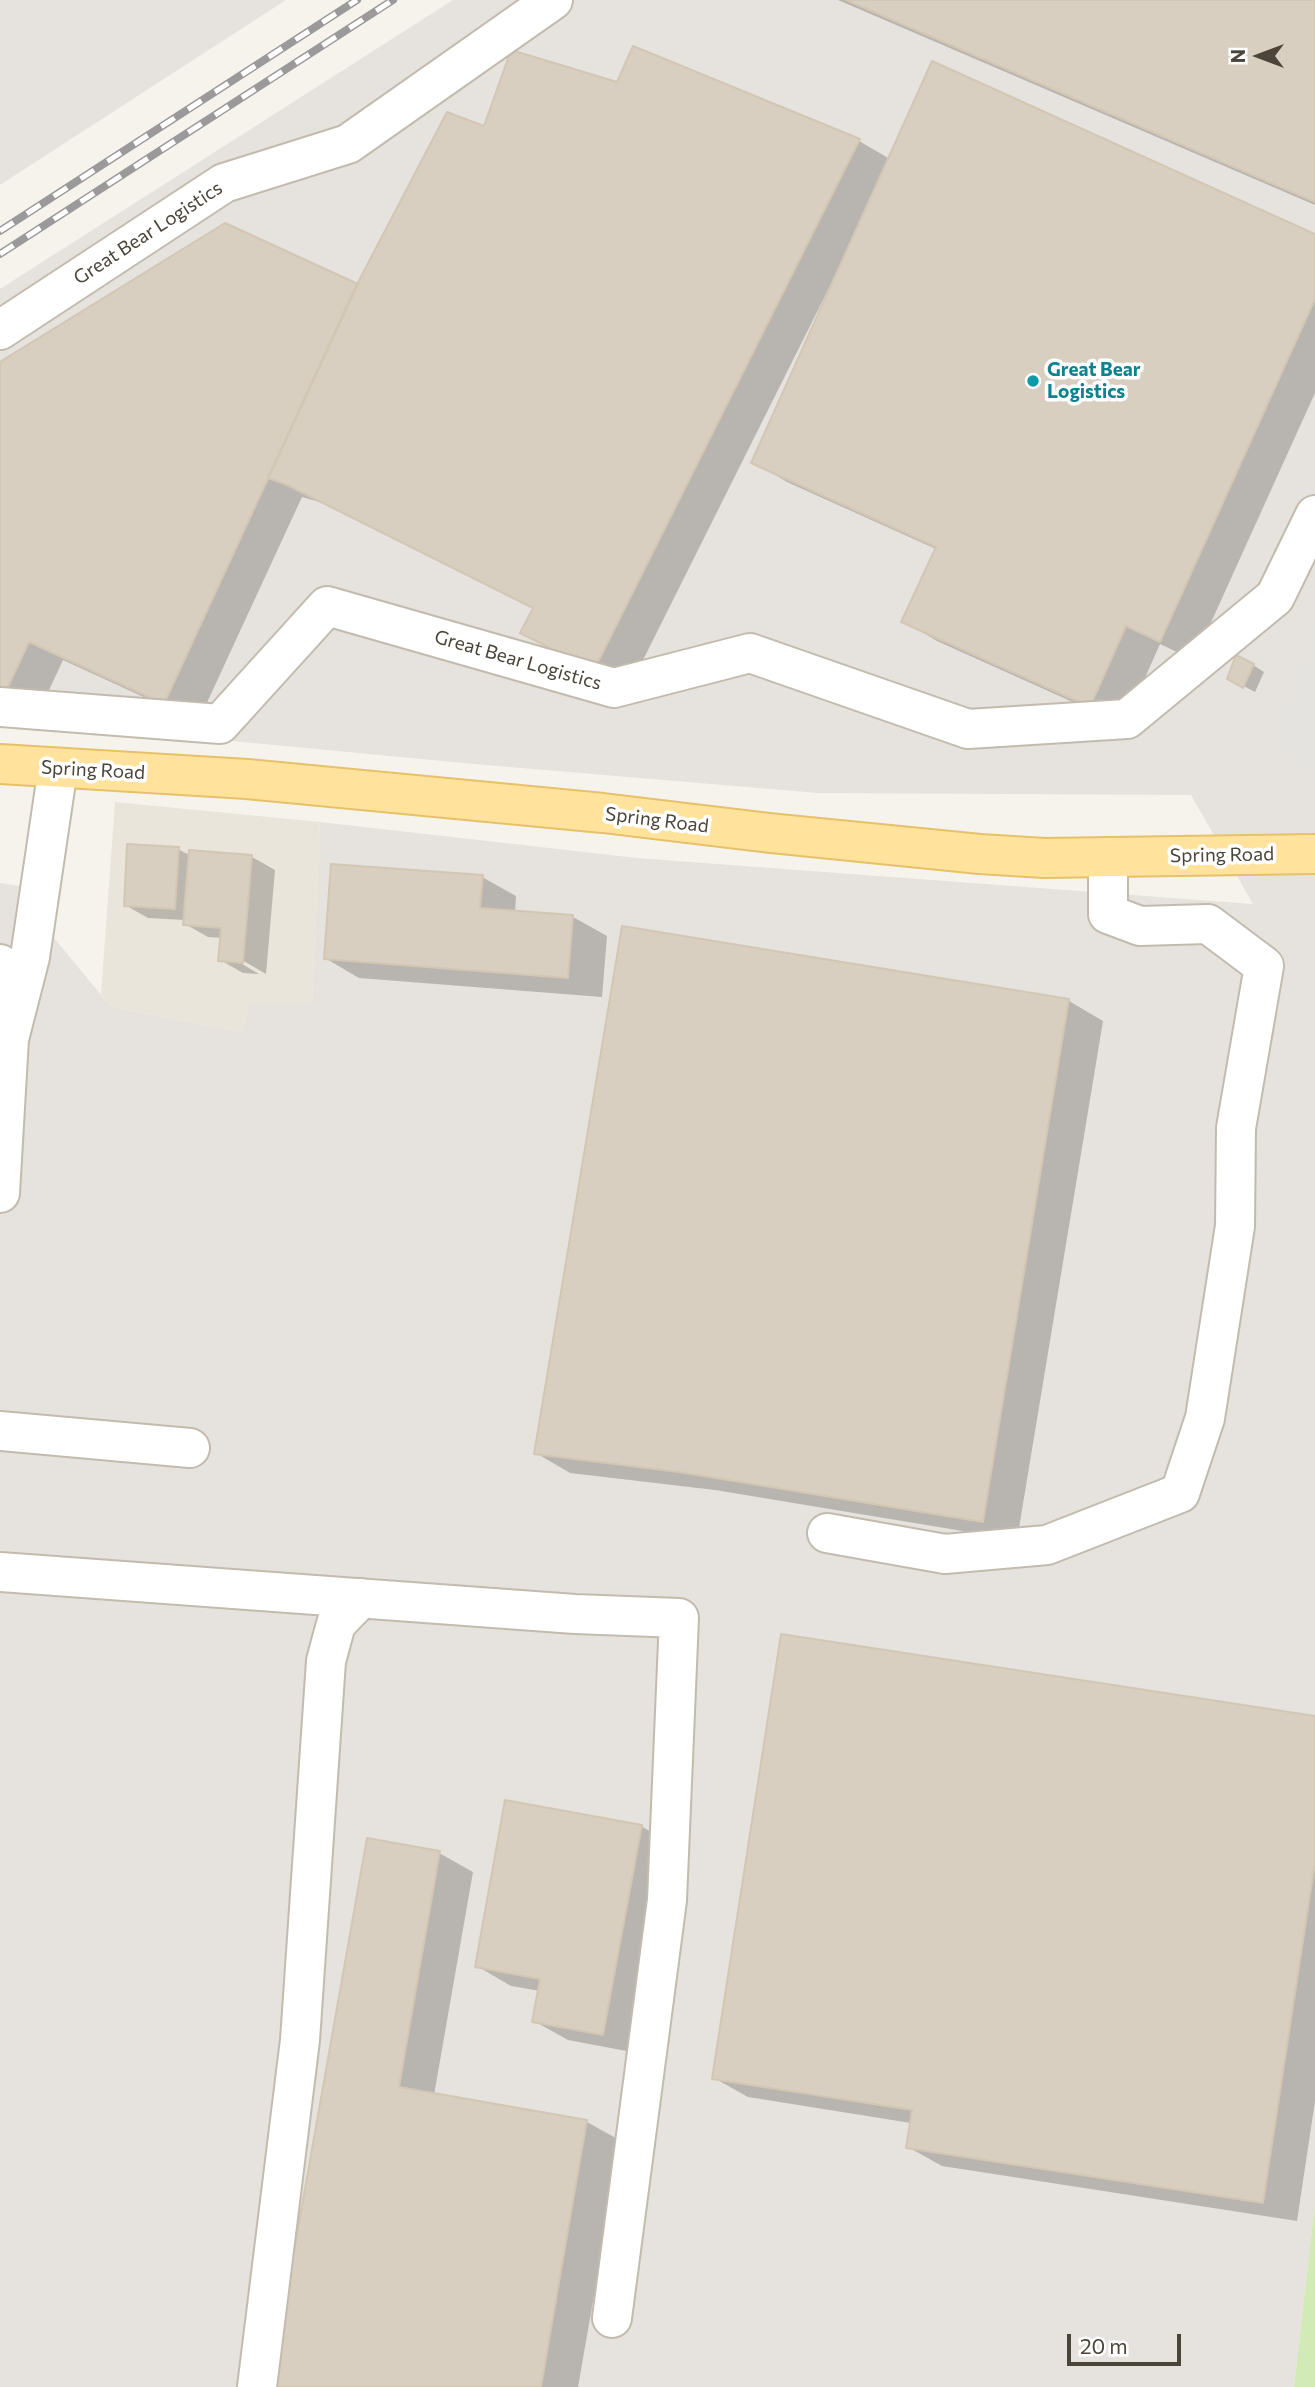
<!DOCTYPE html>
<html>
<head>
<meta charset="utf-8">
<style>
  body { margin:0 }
  #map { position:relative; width:1315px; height:2387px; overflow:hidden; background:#f6f3ec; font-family:Commissioner,sans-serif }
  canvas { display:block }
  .north { position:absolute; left:1224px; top:21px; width:70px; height:70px; -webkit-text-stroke:5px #fff; paint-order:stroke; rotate:270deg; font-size:19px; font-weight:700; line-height:28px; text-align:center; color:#4b4439 }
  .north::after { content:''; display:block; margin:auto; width:24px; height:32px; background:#4b4439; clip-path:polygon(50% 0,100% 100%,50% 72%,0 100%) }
  .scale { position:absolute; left:1067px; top:2334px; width:114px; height:32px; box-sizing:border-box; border:4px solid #4b4439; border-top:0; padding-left:9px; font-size:21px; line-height:24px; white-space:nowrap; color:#4b4439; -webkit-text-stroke:5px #fff; paint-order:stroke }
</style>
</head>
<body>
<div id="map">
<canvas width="1315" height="2387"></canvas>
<div class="north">N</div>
<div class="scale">20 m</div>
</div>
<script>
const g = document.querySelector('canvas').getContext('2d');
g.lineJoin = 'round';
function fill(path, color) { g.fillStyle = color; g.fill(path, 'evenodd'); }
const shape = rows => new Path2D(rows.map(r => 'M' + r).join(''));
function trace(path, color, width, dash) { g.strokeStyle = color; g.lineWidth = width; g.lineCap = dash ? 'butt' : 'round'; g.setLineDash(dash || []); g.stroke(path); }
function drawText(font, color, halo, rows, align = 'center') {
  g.font = font + ' Commissioner,sans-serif'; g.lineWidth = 7; g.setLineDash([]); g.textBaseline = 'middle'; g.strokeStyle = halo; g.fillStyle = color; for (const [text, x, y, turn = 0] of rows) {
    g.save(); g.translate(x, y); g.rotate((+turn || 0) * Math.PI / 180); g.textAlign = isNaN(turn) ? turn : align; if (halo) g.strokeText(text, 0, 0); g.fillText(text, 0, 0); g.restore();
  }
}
const residential = shape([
  [115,802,320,822,312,1003,249,1003,242,1032,111,1007,101,994]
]);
const industrial = shape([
  [0,0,286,0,0,185],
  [453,0,1315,0,1315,2203,1294,2387,0,2387,0,883,51,891,54,938,111,1007,242,1032,249,1003,312,1003,320,822,637,858,1253,904,1191,795,818,793,474,764,0,719,0,289]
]);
const green = shape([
  [1315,2203,1315,2387,1294,2387]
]);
const parking = shape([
  [1315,620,1315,781,1271,743]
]);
const shadow = shape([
  [838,0,1315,0,1315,205],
  [618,84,859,141,890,159,1315,236,1315,393,1194,660,1160,644,1124,725,937,641,904,621,936,549,787,482,754,462,831,291,828,290,629,688,523,632,534,609,323,503,302,497,198,722,63,660,36,718,0,701,0,364,358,286,485,128],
  [1253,665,1264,672,1255,692,1229,678],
  [178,849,191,856,191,852,252,857,275,870,266,974,242,960,242,964,259,974,243,973,220,960,222,938,208,937,185,924,185,920,148,918,125,905],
  [482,877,516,896,515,912,573,917,607,936,602,997,359,978,325,958],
  [623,928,1069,1001,1103,1021,1017,1540,715,1490,570,1473,536,1453],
  [1315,1718,1315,2101,1297,2221,942,2166,908,2147,911,2123,748,2097,714,2078],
  [641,1826,675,1846,637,2053,568,2040,534,2021,540,1991,511,1986,477,1966],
  [439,1853,473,1872,434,2095,587,2122,621,2141,578,2387,271,2387]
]);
const building = shape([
  [846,0,1315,0,1315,202,846,0],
  [633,46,860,139,594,670,520,633,533,608,287,485,268,478,353,292,447,112,484,126,511,50,617,82,633,46],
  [932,61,1315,234,1315,299,1160,642,1126,626,1090,707,901,622,936,547,751,463,932,61],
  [225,223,358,284,164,704,29,642,2,700,0,699,0,362,225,223],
  [1236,655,1254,664,1243,688,1227,679,1236,655],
  [127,844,179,847,175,909,124,906,127,844],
  [189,850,252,855,243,963,218,961,221,928,183,925,189,850],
  [331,864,483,875,480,908,573,915,568,978,324,959,331,864],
  [622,926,1069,999,983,1522,679,1472,534,1454,622,926],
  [781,1634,1315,1716,1315,1862,1263,2203,906,2148,912,2110,712,2079,781,1634],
  [505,1800,642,1825,603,2035,532,2022,540,1979,475,1967,505,1800],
  [367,1838,440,1851,399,2087,587,2120,541,2387,270,2387,367,1838]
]);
const minor = shape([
  [0,330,224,183,348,144,553,0],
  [0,707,220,724,327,606,614,688,750,653,968,729,1127,719,1275,597,1315,515],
  [0,964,9,1039,30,957,58,768],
  [0,1193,9,1039],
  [0,1431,190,1448],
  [827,1533,945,1554,1047,1545,1180,1493,1205,1418,1235,1226,1236,1128,1264,966,1208,924,1140,926,1108,914,1108,857],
  [0,1572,575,1614,679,1618,667,1900,612,2318],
  [257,2387,300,2040,326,1661,336,1624,361,1598]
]);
const major = shape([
  [0,764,247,779,603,813,770,833,980,854,1044,858,1315,854]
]);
const rail = shape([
  [0,231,357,0],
  [0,254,393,0]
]);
const markers = [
  [1033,381,7,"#0f9aa8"]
];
const streetNames = [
  ["Great Bear Logistics",148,233,-33],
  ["Great Bear Logistics",518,660,16],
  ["Spring Road",93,770,3],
  ["Spring Road",657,820,7],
  ["Spring Road",1222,855,-1]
];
const cultureNames = [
  ["Great Bear",1047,370],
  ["Logistics",1047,392]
];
fill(residential, '#eae5da');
fill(industrial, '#e6e2dd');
fill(green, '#d2eab5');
fill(parking, '#e5e3e0');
fill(shadow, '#0003');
fill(building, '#d8cfc1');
trace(building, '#d3c7b4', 2);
trace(minor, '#c2bbae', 42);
trace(major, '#e6c16a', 42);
trace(minor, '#fff', 38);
trace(major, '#ffe39c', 38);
trace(rail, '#9a9a9a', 8);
trace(rail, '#fff', 5, [16]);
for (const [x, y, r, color] of markers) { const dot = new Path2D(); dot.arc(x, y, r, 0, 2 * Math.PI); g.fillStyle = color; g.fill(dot); trace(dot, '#fff', 2.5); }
drawText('19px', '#4b4439', '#fff', streetNames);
drawText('bold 19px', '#0d838f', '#fff', cultureNames, 'left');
</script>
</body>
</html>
